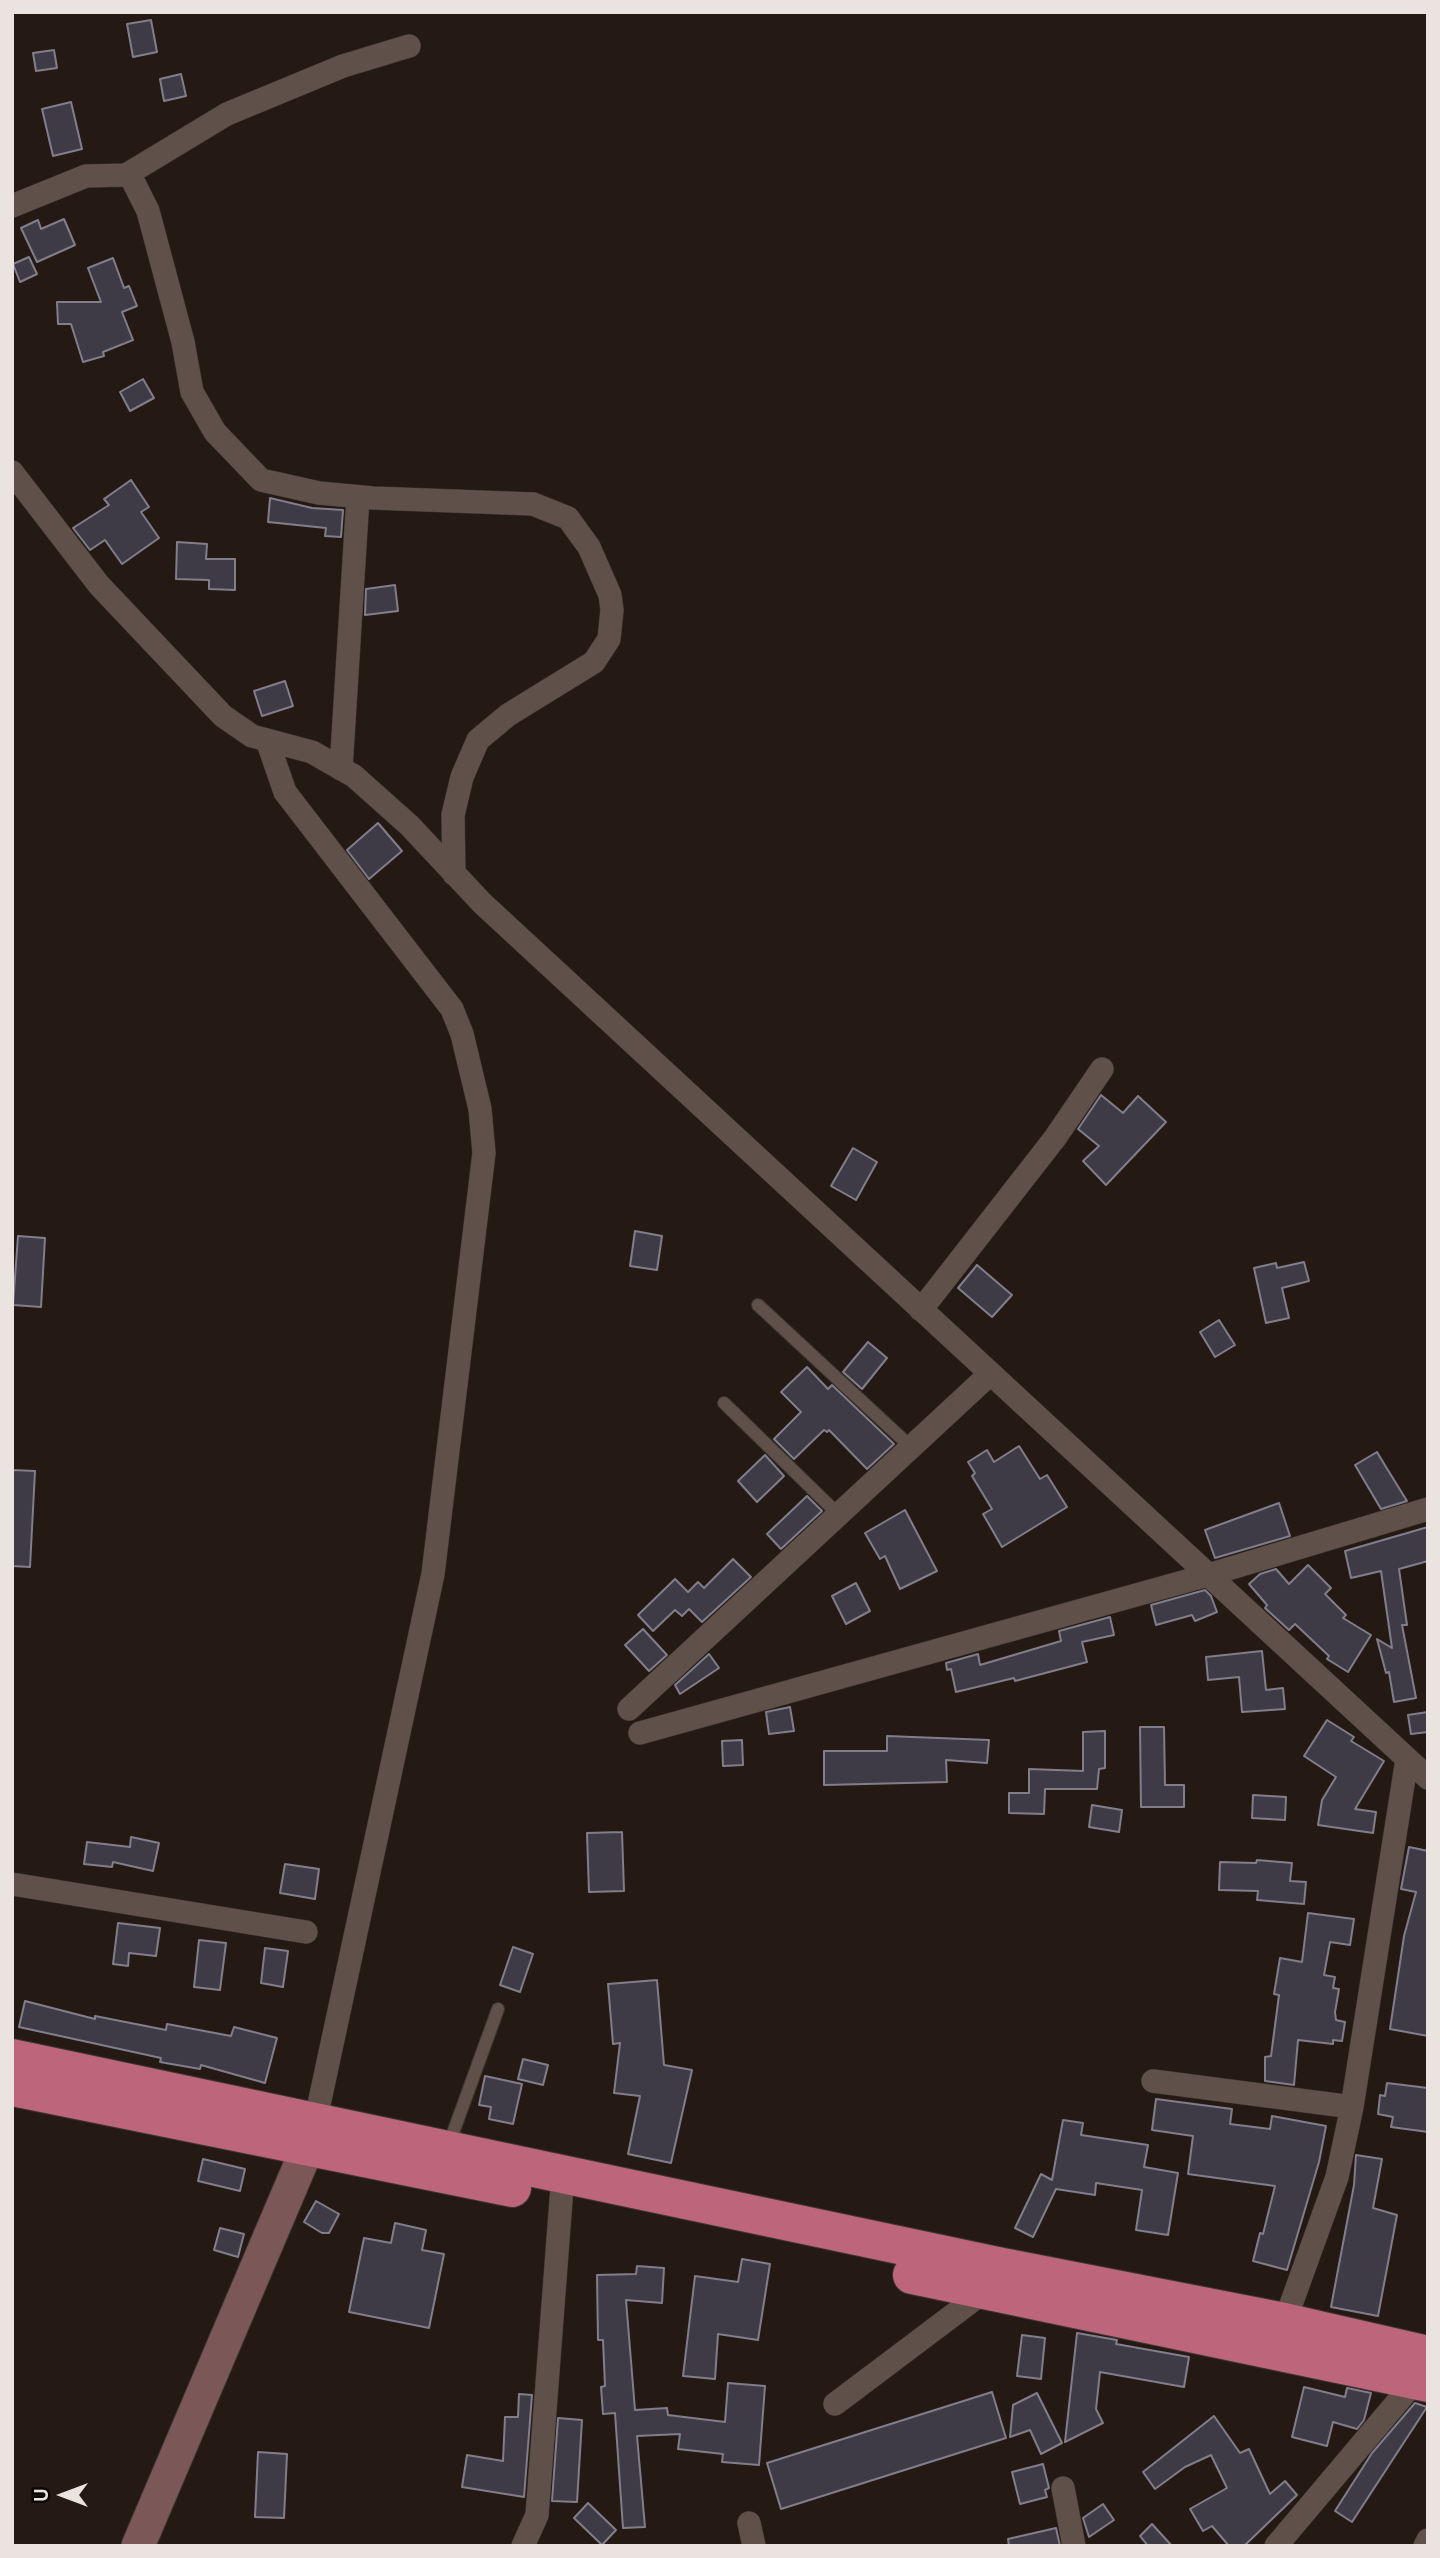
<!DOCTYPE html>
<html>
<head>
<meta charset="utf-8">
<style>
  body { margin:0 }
  #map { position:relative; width:1440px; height:2558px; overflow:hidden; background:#251a13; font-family:Figtree,sans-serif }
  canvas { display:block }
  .frame { position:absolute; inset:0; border:14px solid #ebe3df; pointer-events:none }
  .north { position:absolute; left:28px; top:2460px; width:70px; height:70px; -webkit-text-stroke:5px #0a0604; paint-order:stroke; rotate:270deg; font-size:19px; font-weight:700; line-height:28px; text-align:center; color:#ebe3df }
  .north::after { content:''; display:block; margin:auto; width:24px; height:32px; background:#ebe3df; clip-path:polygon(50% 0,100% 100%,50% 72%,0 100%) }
</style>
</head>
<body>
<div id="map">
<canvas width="1440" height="2558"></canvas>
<div class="frame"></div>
<div class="north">U</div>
</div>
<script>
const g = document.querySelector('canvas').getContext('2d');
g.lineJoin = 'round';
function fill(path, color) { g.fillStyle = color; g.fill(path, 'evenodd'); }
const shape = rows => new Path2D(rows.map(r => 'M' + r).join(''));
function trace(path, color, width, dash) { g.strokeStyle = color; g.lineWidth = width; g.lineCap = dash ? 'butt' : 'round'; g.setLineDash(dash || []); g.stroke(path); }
const building = shape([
  [151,20,157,52,133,57,127,24,151,20],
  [54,50,57,68,36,71,33,53,54,50],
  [181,74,186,96,164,101,160,79,181,74],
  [71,102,82,149,53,156,42,109,71,102],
  [64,219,75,245,37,262,21,228,38,220,41,229,64,219],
  [29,257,37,274,20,282,13,264,29,257],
  [113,258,124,288,129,286,137,306,122,312,133,340,103,352,104,356,83,362,71,324,58,324,57,302,101,302,88,268,113,258],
  [143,379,154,398,130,411,120,392,143,379],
  [131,480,149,507,141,512,159,538,122,564,105,540,90,550,73,528,109,505,104,499,131,480],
  [270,498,312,508,343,510,341,537,325,536,326,528,268,522,270,498],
  [177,542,207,544,206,559,235,559,235,590,209,589,209,580,176,579,177,542],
  [395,585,398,611,365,615,366,589,395,585],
  [285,681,293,706,262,716,254,691,285,681],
  [378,823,402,851,369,879,347,850,378,823],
  [1101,1095,1123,1113,1138,1096,1166,1122,1106,1185,1083,1161,1099,1146,1078,1129,1101,1095],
  [853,1148,877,1162,856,1200,831,1186,853,1148],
  [635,1231,662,1236,657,1270,630,1266,635,1231],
  [18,1236,45,1238,41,1307,13,1305,18,1236],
  [1304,1262,1309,1281,1282,1288,1289,1318,1266,1323,1254,1268,1276,1263,1277,1268,1304,1262],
  [977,1265,1012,1295,992,1317,958,1288,977,1265],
  [1219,1320,1235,1345,1215,1357,1200,1332,1219,1320],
  [868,1342,887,1358,862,1389,843,1372,868,1342],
  [807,1367,828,1389,832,1385,894,1444,867,1469,829,1430,827,1432,824,1430,794,1459,774,1439,801,1412,781,1392,807,1367],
  [1019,1446,1040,1479,1047,1475,1067,1507,1002,1547,983,1514,992,1509,972,1476,975,1473,968,1462,987,1450,994,1462,1019,1446],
  [1377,1452,1386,1467,1407,1501,1381,1509,1355,1465,1377,1452],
  [765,1455,784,1476,757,1502,738,1481,765,1455],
  [12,1470,35,1471,30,1567,12,1566,12,1470],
  [807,1496,822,1511,781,1549,767,1534,807,1496],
  [1279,1503,1290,1536,1215,1558,1205,1530,1279,1503],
  [905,1510,937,1571,900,1589,885,1556,880,1559,865,1533,905,1510],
  [1428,1527,1428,1561,1399,1569,1407,1625,1402,1625,1416,1698,1394,1702,1389,1672,1386,1673,1377,1639,1392,1648,1381,1571,1351,1578,1345,1551,1428,1527],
  [733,1559,751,1577,702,1622,689,1609,682,1616,675,1610,653,1631,638,1615,675,1579,688,1592,698,1582,704,1588,733,1559],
  [1308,1565,1331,1588,1325,1594,1346,1615,1343,1618,1371,1635,1348,1672,1327,1659,1329,1656,1295,1624,1289,1630,1265,1608,1267,1605,1249,1584,1260,1574,1276,1569,1289,1584,1308,1565],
  [856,1583,870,1611,846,1624,832,1596,856,1583],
  [1205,1590,1211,1596,1217,1612,1195,1621,1192,1615,1156,1625,1151,1605,1205,1590],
  [1110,1617,1114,1635,1082,1642,1087,1662,1015,1681,1014,1678,956,1692,951,1669,947,1670,946,1663,978,1654,980,1665,1061,1641,1059,1631,1110,1617],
  [643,1629,667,1655,649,1671,625,1645,643,1629],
  [1262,1651,1266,1690,1283,1688,1285,1709,1242,1712,1239,1677,1208,1680,1206,1657,1262,1651],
  [709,1654,719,1668,680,1694,675,1685,709,1654],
  [790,1707,794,1731,769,1734,766,1712,790,1707],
  [1428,1712,1428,1732,1411,1734,1408,1715,1428,1712],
  [1327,1720,1354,1737,1351,1741,1384,1761,1355,1809,1376,1812,1373,1833,1318,1825,1322,1800,1336,1777,1304,1756,1327,1720],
  [1140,1727,1164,1727,1165,1785,1184,1785,1184,1807,1141,1807,1140,1727],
  [1105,1731,1105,1768,1099,1769,1097,1789,1045,1789,1044,1814,1009,1813,1009,1793,1029,1793,1029,1769,1083,1771,1083,1732,1105,1731],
  [887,1736,989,1740,987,1763,946,1760,947,1782,824,1785,824,1751,887,1751,887,1736],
  [742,1740,743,1765,723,1766,722,1741,742,1740],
  [1253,1795,1286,1797,1285,1820,1252,1818,1253,1795],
  [1092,1805,1122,1810,1119,1832,1089,1827,1092,1805],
  [622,1832,624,1891,589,1892,587,1833,622,1832],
  [131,1837,159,1843,153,1871,113,1862,112,1867,84,1864,87,1842,130,1847,131,1837],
  [1409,1847,1428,1851,1428,2036,1390,2029,1404,1936,1416,1892,1401,1889,1409,1847],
  [1257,1860,1292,1863,1290,1881,1306,1882,1304,1904,1257,1900,1258,1891,1219,1890,1220,1862,1256,1863,1257,1860],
  [285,1864,319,1869,315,1899,280,1893,285,1864],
  [1308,1913,1354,1919,1350,1945,1330,1942,1324,1975,1335,1977,1333,1988,1339,1989,1335,2012,1336,2020,1345,2022,1342,2041,1333,2040,1333,2044,1298,2040,1294,2085,1265,2081,1265,2057,1271,2056,1279,1995,1274,1994,1280,1958,1302,1962,1308,1913],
  [118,1923,160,1928,156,1956,129,1953,128,1966,113,1964,118,1923],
  [199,1940,226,1943,220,1990,194,1987,199,1940],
  [513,1947,533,1954,520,1992,500,1985,513,1947],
  [265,1948,288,1951,283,1987,261,1983,265,1948],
  [657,1980,664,2065,692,2070,671,2163,628,2154,640,2096,614,2093,620,2043,613,2044,608,1984,657,1980],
  [25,2001,95,2019,95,2016,166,2030,167,2024,231,2036,234,2027,277,2038,265,2083,201,2065,200,2069,160,2062,161,2058,19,2027,25,2001],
  [523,2059,548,2065,543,2085,518,2079,523,2059],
  [485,2076,522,2084,513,2124,489,2119,491,2107,479,2105,485,2076],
  [1387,2083,1428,2088,1428,2132,1391,2127,1393,2117,1378,2114,1380,2095,1385,2096,1387,2083],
  [1156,2099,1232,2109,1230,2124,1270,2129,1272,2116,1326,2126,1319,2162,1287,2270,1253,2261,1260,2233,1263,2234,1275,2186,1188,2174,1193,2136,1152,2130,1156,2099],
  [1063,2120,1083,2123,1081,2135,1148,2145,1144,2167,1178,2173,1168,2235,1136,2230,1142,2190,1096,2183,1095,2195,1056,2189,1033,2237,1015,2228,1041,2174,1052,2180,1063,2120],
  [1356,2155,1382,2159,1373,2208,1397,2215,1378,2316,1331,2307,1354,2185,1356,2155],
  [203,2159,245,2169,240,2191,198,2181,203,2159],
  [316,2201,339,2214,329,2233,322,2233,304,2222,316,2201],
  [395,2223,426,2230,422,2250,444,2254,429,2328,349,2312,364,2238,391,2243,395,2223],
  [220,2228,244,2234,238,2257,214,2250,220,2228],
  [742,2259,770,2264,758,2340,718,2334,715,2379,683,2376,695,2276,738,2282,742,2259],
  [637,2266,664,2268,662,2303,626,2300,635,2410,667,2408,668,2415,725,2422,728,2383,765,2386,759,2465,722,2462,723,2454,678,2449,680,2434,637,2436,645,2527,623,2528,615,2413,603,2414,601,2387,605,2386,603,2340,598,2340,597,2275,636,2274,637,2266],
  [1077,2333,1117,2340,1116,2344,1189,2357,1184,2387,1100,2372,1096,2409,1103,2423,1065,2442,1077,2333],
  [1022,2335,1045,2338,1041,2379,1017,2376,1022,2335],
  [1304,2387,1345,2397,1347,2388,1371,2393,1364,2420,1357,2429,1333,2422,1327,2446,1292,2437,1304,2387],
  [992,2392,1006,2438,781,2509,767,2463,992,2392],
  [1037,2393,1062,2443,1041,2454,1030,2430,1010,2437,1013,2405,1037,2393],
  [519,2394,532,2395,524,2497,462,2487,467,2455,503,2461,505,2417,518,2417,519,2394],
  [1415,2403,1427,2407,1352,2522,1335,2511,1372,2453,1415,2403],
  [1214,2416,1240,2453,1249,2449,1270,2494,1285,2481,1297,2495,1244,2546,1229,2546,1212,2526,1203,2531,1190,2509,1227,2488,1211,2455,1185,2467,1155,2489,1143,2472,1214,2416],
  [558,2418,582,2420,577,2502,552,2501,558,2418],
  [258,2452,287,2454,284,2518,255,2517,258,2452],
  [1043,2464,1049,2488,1045,2490,1047,2497,1020,2504,1012,2472,1043,2464],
  [588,2503,616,2530,602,2545,574,2518,588,2503],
  [1103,2504,1114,2520,1089,2537,1083,2518,1103,2504],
  [1152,2524,1172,2546,1148,2546,1140,2536,1152,2524],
  [1056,2528,1060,2546,1009,2546,1008,2539,1056,2528]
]);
const lane = shape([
  [758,1305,911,1447],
  [724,1403,838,1514],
  [449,2144,498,2009]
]);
const street = shape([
  [126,175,227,114,343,66,409,46],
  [12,206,86,176,126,175,132,179,148,211,183,342,192,392,215,432,261,480,319,493,373,498,533,504,568,518,589,547,610,595,612,610,609,639,594,662,508,715,478,740,462,777,453,815,454,874],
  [12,472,99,585,223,716,252,736,312,752,354,776,410,826,482,903,1428,1778],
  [267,740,285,792,452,1009,462,1034,480,1109,484,1153,433,1574,315,2123],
  [341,769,358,497],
  [921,1310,1055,1138,1102,1069],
  [629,1709,990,1374],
  [640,1733,1208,1575,1428,1509],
  [12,1884,306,1932],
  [1153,2081,1352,2107],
  [1281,2332,1337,2177,1352,2107,1407,1759],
  [835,2404,985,2291],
  [1063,2488,1074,2546],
  [749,2523,754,2546],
  [523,2546,537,2515,563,2174],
  [1276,2546,1416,2380],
  [1425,2546,1428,2540]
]);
const secondary = shape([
  [138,2546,307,2149,315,2123]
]);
const highway = shape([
  [12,2058,998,2266,1284,2322,1428,2355],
  [12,2087,512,2188],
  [912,2275,1428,2383]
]);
fill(building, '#3e3a46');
trace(building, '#817d8b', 2);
trace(lane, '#3e3633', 14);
trace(street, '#3e3633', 24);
trace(secondary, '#3e3633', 35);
trace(highway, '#3e3633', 40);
trace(lane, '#5f514a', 12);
trace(street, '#5f514a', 23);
trace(secondary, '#7b5758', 33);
trace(highway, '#bd657a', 38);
</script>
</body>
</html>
